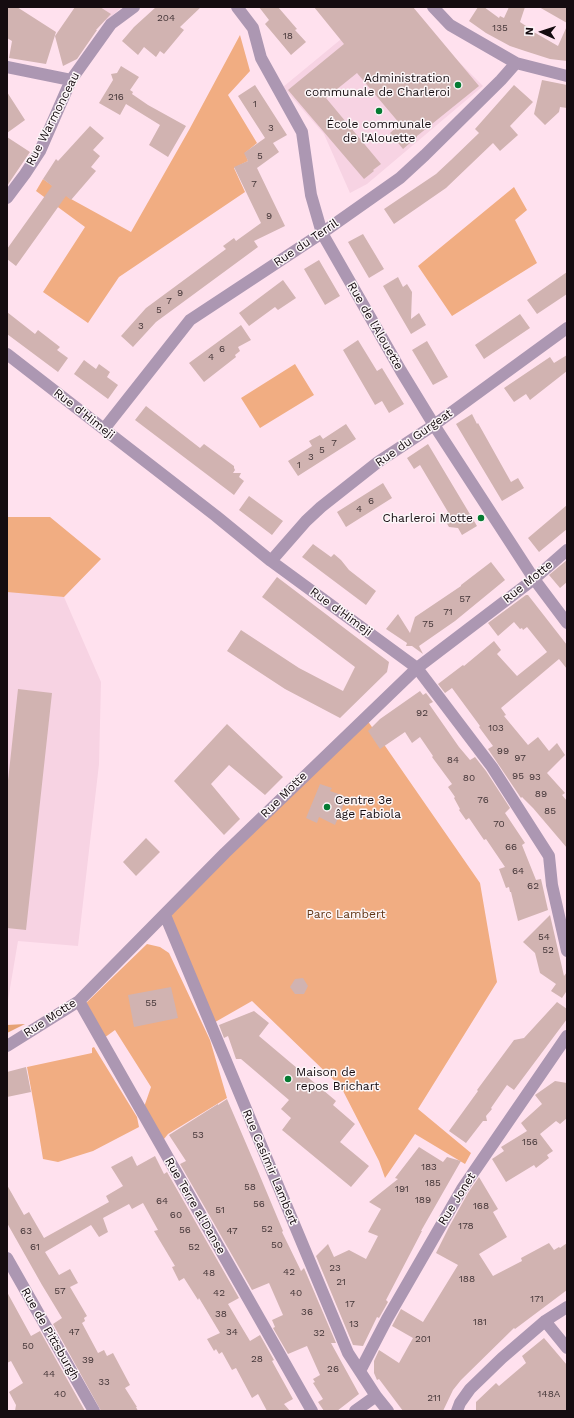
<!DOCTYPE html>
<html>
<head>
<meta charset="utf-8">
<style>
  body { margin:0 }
  #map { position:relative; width:574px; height:1418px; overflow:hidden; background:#ffe1ee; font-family:"Work Sans",sans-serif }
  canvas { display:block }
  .frame { position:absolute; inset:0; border:8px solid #150c10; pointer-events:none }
  .north { position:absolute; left:522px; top:12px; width:40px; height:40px; -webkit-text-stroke:3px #fcf6f8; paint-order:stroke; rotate:273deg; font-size:11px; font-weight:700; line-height:16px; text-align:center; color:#150c10 }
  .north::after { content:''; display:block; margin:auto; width:14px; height:18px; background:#150c10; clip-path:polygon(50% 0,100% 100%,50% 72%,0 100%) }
</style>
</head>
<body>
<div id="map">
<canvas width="574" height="1418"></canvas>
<div class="frame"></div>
<div class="north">N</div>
</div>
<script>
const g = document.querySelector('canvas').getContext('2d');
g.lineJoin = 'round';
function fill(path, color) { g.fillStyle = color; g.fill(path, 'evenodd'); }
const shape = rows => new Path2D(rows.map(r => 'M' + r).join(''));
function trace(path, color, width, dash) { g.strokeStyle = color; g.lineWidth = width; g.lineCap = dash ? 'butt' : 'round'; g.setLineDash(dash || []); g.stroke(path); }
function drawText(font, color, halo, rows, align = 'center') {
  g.font = font + ' "Work Sans",sans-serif'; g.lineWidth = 3; g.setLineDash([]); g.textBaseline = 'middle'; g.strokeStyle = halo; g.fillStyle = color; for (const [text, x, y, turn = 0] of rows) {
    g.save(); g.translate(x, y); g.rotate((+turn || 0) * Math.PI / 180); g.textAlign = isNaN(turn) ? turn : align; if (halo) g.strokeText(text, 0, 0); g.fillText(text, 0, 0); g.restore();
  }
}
const built = shape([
  [86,7,122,7,106,21],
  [380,7,457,60,483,86,367,184,350,193,324,134,283,87],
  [7,591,64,597,101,682,99,764,78,946,18,941,7,1006]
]);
const green = shape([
  [240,35,250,71,228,95,257,143,245,153,248,161,234,168,245,192,119,277,88,323,43,292,85,227,36,191,43,179,71,199,131,232,189,130],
  [514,187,527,210,515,220,537,263,452,316,418,266],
  [295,364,314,395,260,428,241,398],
  [7,516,8,517,50,517,101,559,64,597,7,592],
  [365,717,480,883,497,982,418,1109,471,1153,465,1164,415,1134,385,1178,379,1161,341,1087,252,1001,210,1025,165,915],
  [147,944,160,947,169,953,210,1040,227,1098,168,1134,160,1144,144,1107,151,1087,115,1030,104,1038,86,1003],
  [94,1047,137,1117,139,1127,93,1151,58,1162,43,1159,35,1110,27,1067,92,1053,92,1048]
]);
const forest = shape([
  [25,1024,7,1033,7,1025]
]);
const building = shape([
  [7,7,17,7,56,32,46,64,9,58,12,41,7,38],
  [75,7,100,7,111,14,96,30,97,30,77,59,63,66,55,36],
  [156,7,201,7,180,27,184,30,164,54,160,51,156,57,144,47,138,55,122,41,134,27],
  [259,7,278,7,297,29,295,30,306,42,291,55,265,24,269,20],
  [314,7,413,7,479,86,417,136,417,137,403,149,390,133,400,124,357,73,326,98,381,164,373,170,374,171,364,179,288,90,344,44],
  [478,7,484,7,499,18,500,16,504,18,509,7,525,7,520,22,532,30,532,31,558,46,567,26,567,61,550,59,525,51,510,46,486,33,469,21],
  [539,7,567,7,567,23],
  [121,66,139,77,130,90,133,92,132,94,148,105,186,126,168,157,149,145,160,125,126,104,120,115,99,103,113,80,111,74,117,73],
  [542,80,567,85,567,108,560,107,559,112,545,125,534,114],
  [255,85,287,135,273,143,279,152,257,168,285,226,254,241,258,247,156,322,133,347,121,336,146,308,226,249,223,246,234,238,236,241,261,223,234,167,248,161,244,153,265,138,238,96],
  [514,85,533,102,510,126,518,135,500,151,493,143,446,188,394,224,384,209,436,174,451,160,479,133,475,129],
  [7,92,25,120,7,133],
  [90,126,104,138,93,150,100,156,91,167,96,171,71,200,66,196,16,266,7,259,7,249,52,186,43,179,56,159,58,161],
  [7,137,30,152,7,186],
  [363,234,384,269,369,278,348,242],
  [319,260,340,296,325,305,304,269],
  [567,272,567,294,537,314,527,300],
  [398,277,403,287,407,284,412,292,411,319,419,313,426,325,411,334,383,286],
  [283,280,296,298,278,310,275,307,249,326,239,313],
  [7,312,35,334,38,330,60,347,57,350,68,358,58,372,7,334],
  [520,314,530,328,484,359,475,345],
  [241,325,251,340,238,347,240,351,235,355,236,357,204,382,189,363],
  [358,340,377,371,382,368,404,404,389,413,382,401,375,405,343,350],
  [427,341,448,377,433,385,412,350],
  [567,355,567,371,530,400,526,394,514,402,504,388,550,357,554,363],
  [84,360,96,369,99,364,110,372,107,377,118,385,108,399,74,374],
  [146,406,200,448,204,444,234,466,234,468,235,470,233,473,241,473,239,477,244,481,234,495,135,420],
  [472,414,477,424,478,423,511,482,518,478,524,488,502,501,456,424],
  [346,424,356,439,298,476,288,461,312,446,309,441,320,435,323,439],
  [428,444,477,526,462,535,458,528,449,527,442,515,448,512,420,465,414,469,407,458],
  [383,483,392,498,346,527,337,512],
  [249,496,283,521,272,535,239,510],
  [567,505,567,529,539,552,528,538],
  [313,544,331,557,334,554,341,560,349,570,376,591,366,605,302,557],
  [567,560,567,582,560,588,549,575],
  [491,562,505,580,455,621,419,646,423,654,412,646,406,646,407,643,386,629,398,614,410,633,415,617,461,586,461,585],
  [277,577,389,662,387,672,340,718,285,689,227,651,241,630,299,668,343,691,355,667,262,597],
  [526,595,528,595,567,645,567,669,559,659,501,708,506,715,504,716,528,745,538,737,549,751,557,743,565,755,547,773,565,793,562,795,567,801,567,848,533,808,522,797,521,798,488,749,493,746,479,727,480,726,452,688,445,693,438,684,463,665,464,666,494,641,501,650,497,654,517,676,547,652,527,627,523,630,522,628,520,629,514,622,498,636,488,623],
  [18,689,52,693,26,930,7,928,7,790],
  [420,691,423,695,426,693,433,702,429,704,459,747,470,760,475,757,486,771,510,808,505,813,525,843,522,845,536,880,541,879,548,910,518,921,511,892,510,892,509,887,506,888,499,869,505,867,486,839,484,840,469,818,466,820,459,810,460,809,454,798,455,797,448,787,452,784,432,757,433,756,420,737,412,743,405,732,380,749,368,731,380,719],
  [227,724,283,777,265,795,229,765,211,784,240,819,224,835,174,781],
  [320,784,332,788,330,791,347,797,335,825,319,817,317,823,306,818],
  [146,838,160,852,136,876,123,862],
  [550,915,564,976,567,972,567,993,566,992,562,998,551,991,556,984,540,973,535,953,523,942],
  [303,978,308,986,304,994,295,994,290,987,295,979],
  [171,987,178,1018,134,1027,128,995],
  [557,1002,567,1009,567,1019,514,1090,507,1085,491,1108,492,1109,486,1116,487,1121,483,1121,466,1143,449,1131,478,1091,477,1090,514,1040,524,1038],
  [254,1011,269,1023,259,1036,336,1101,333,1105,355,1124,340,1142,369,1166,351,1187,282,1130,291,1118,281,1109,289,1100,241,1059,236,1059,228,1036,224,1038,219,1025],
  [26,1067,31,1092,7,1097,7,1072],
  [555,1081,567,1083,567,1118,560,1124,556,1121,540,1134,553,1151,547,1155,549,1158,536,1168,534,1165,506,1182,492,1159,504,1151,501,1147,527,1131,521,1123,542,1104,535,1095],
  [227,1099,257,1169,283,1231,282,1232,301,1271,304,1268,336,1343,331,1343,359,1394,337,1411,324,1411,318,1402,323,1399,313,1383,315,1382,313,1379,320,1375,307,1346,288,1354,273,1328,275,1327,272,1320,283,1315,269,1283,252,1290,180,1164,186,1161,169,1135,218,1104,218,1105],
  [419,1147,443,1162,447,1157,461,1161,421,1231,422,1231,386,1300,388,1302,379,1318,377,1317,363,1346,353,1345,316,1256,328,1244,334,1257,349,1250,366,1259,378,1236,368,1232,381,1209,369,1202,398,1179,395,1178],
  [132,1156,137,1166,155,1156,164,1174,167,1172,239,1298,228,1304,238,1321,250,1341,260,1335,274,1360,272,1361,293,1399,284,1404,290,1411,267,1411,258,1394,252,1398,236,1368,232,1370,222,1352,219,1354,216,1349,214,1351,207,1339,220,1333,199,1298,198,1300,184,1278,179,1281,172,1267,175,1266,154,1231,158,1230,143,1203,132,1209,129,1204,103,1218,108,1232,99,1237,91,1225,45,1252,59,1275,70,1269,78,1283,70,1287,87,1316,84,1318,85,1321,82,1323,98,1353,104,1350,107,1356,113,1353,130,1385,125,1388,137,1407,136,1407,138,1411,101,1411,53,1324,62,1318,42,1285,7,1223,7,1185,24,1215,29,1212,44,1238,109,1202,106,1196,123,1186,111,1167],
  [479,1177,498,1209,493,1212,507,1237,479,1254,493,1276,522,1261,521,1258,549,1243,554,1250,559,1247,560,1248,567,1243,567,1290,515,1329,514,1328,461,1380,453,1390,443,1411,403,1411,379,1379,377,1380,374,1373,374,1361,379,1350,399,1363,413,1338,392,1326,401,1309,423,1322,458,1265,436,1253,449,1227,468,1193],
  [7,1292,31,1336,40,1331,85,1411,15,1411,16,1405,9,1392,23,1383,11,1361,7,1363],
  [544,1338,567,1365,567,1411,476,1411,476,1402,496,1383,499,1386,526,1363,522,1356]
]);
const minor = shape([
  [237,7,253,28,261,58,302,132,311,195,322,233,401,371,434,425,534,579,567,623],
  [433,7,450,25,516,63,567,76],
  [7,67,71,80],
  [7,198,25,174,40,151,71,80,111,24,134,7],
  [7,354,216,516,271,561,417,668,492,767,549,856,552,885,567,951],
  [104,429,190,320,322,233,400,178,425,155,501,80,516,63],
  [271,561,306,521,321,507,378,462,434,425,567,328],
  [165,915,348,1353,376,1396,388,1411],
  [79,1001,312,1411],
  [7,1046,79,1001,225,853,417,668,534,579,567,550],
  [7,1258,94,1411],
  [545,1321,567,1348],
  [360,1371,387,1319,462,1189,567,1036],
  [355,1411,376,1396],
  [457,1411,460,1403,470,1389,502,1358,545,1321,567,1307]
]);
const markers = [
  [458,85,4,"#057b32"],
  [379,111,4,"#057b32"],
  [481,518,4,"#057b32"],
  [327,807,4,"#057b32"],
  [288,1079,4,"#057b32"]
];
const numberNames = [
  ["204",166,18],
  ["135",500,28],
  ["18",288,36],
  ["216",116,97],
  ["1",255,104],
  ["3",271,128],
  ["5",260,156],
  ["7",254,184],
  ["9",269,216],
  ["9",180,293],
  ["7",169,301],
  ["5",159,310],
  ["3",141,326],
  ["6",222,349],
  ["4",211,357],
  ["7",334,443],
  ["5",322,450],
  ["3",311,457],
  ["1",299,465],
  ["6",371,501],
  ["4",359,509],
  ["57",465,599],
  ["71",448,612],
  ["75",428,624],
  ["92",422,713],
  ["103",496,728],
  ["99",503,751],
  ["97",520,758],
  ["84",453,760],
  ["95",518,776],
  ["93",535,777],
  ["80",469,778],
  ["89",541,794],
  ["76",483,800],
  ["85",550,811],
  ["70",499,824],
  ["66",511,847],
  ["64",518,871],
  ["62",533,886],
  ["54",544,937],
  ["52",548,950],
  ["55",151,1003],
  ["53",198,1135],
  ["156",530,1142],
  ["183",429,1167],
  ["185",433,1183],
  ["58",250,1187],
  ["191",402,1189],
  ["189",423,1200],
  ["64",162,1201],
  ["56",259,1204],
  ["168",481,1206],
  ["51",220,1210],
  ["60",176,1215],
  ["178",466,1226],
  ["52",267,1229],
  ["56",185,1230],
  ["63",26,1231],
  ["47",232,1231],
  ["50",277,1245],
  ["61",35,1247],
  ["52",194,1247],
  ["23",335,1268],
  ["42",289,1272],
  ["48",209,1273],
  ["188",467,1279],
  ["21",341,1282],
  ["57",60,1291],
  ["42",219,1293],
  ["40",296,1293],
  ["171",537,1299],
  ["17",350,1304],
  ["36",307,1312],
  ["38",221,1314],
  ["181",480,1322],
  ["13",354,1324],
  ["47",74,1332],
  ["34",232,1332],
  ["32",319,1333],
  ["201",423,1339],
  ["50",28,1346],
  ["28",257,1359],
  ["39",88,1360],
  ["26",333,1369],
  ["44",49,1374],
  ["33",104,1382],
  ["40",60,1394],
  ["148A",549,1394],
  ["211",434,1398]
];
const poiNames = [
  ["Administration",450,78],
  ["communale de Charleroi",450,92],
  ["École communale",379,124,"center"],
  ["de l'Alouette",379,138,"center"],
  ["Charleroi Motte",473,518],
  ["Centre 3e",335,800,"left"],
  ["âge Fabiola",335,814,"left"],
  ["Maison de",296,1072,"left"],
  ["repos Brichart",296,1086,"left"]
];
const streetNames = [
  ["Rue Warmonceau",53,119,-63],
  ["Rue du Terril",306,243,-34],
  ["Rue de l'Alouette",375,326,60],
  ["Rue d'Himeji",84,414,38],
  ["Rue du Gurgeat",414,438,-35],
  ["Rue Motte",528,582,-39],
  ["Rue d'Himeji",341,612,36],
  ["Rue Motte",284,795,-45],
  ["Rue Motte",50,1018,-33],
  ["Rue Casimir Lambert",270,1167,67],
  ["Rue Jonet",457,1199,-58],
  ["Rue Terre al'Danse",195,1206,60],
  ["Rue de Pittsburgh",50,1334,60]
];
const parkNames = [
  ["Parc Lambert",346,914]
];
fill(built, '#f7d3e3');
fill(green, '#f1ad82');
fill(forest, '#e6a275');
fill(building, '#d1b3b1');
trace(minor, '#ac97b2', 12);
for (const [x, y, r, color] of markers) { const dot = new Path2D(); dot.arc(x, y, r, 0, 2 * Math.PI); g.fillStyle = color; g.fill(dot); trace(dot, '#fcf6f8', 1.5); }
drawText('10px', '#443638', null, numberNames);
drawText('12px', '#150c10', '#fcf6f8', poiNames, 'right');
drawText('12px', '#150c10', '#fcf6f8', streetNames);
drawText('12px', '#623615', '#fcf6f8', parkNames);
</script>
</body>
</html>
